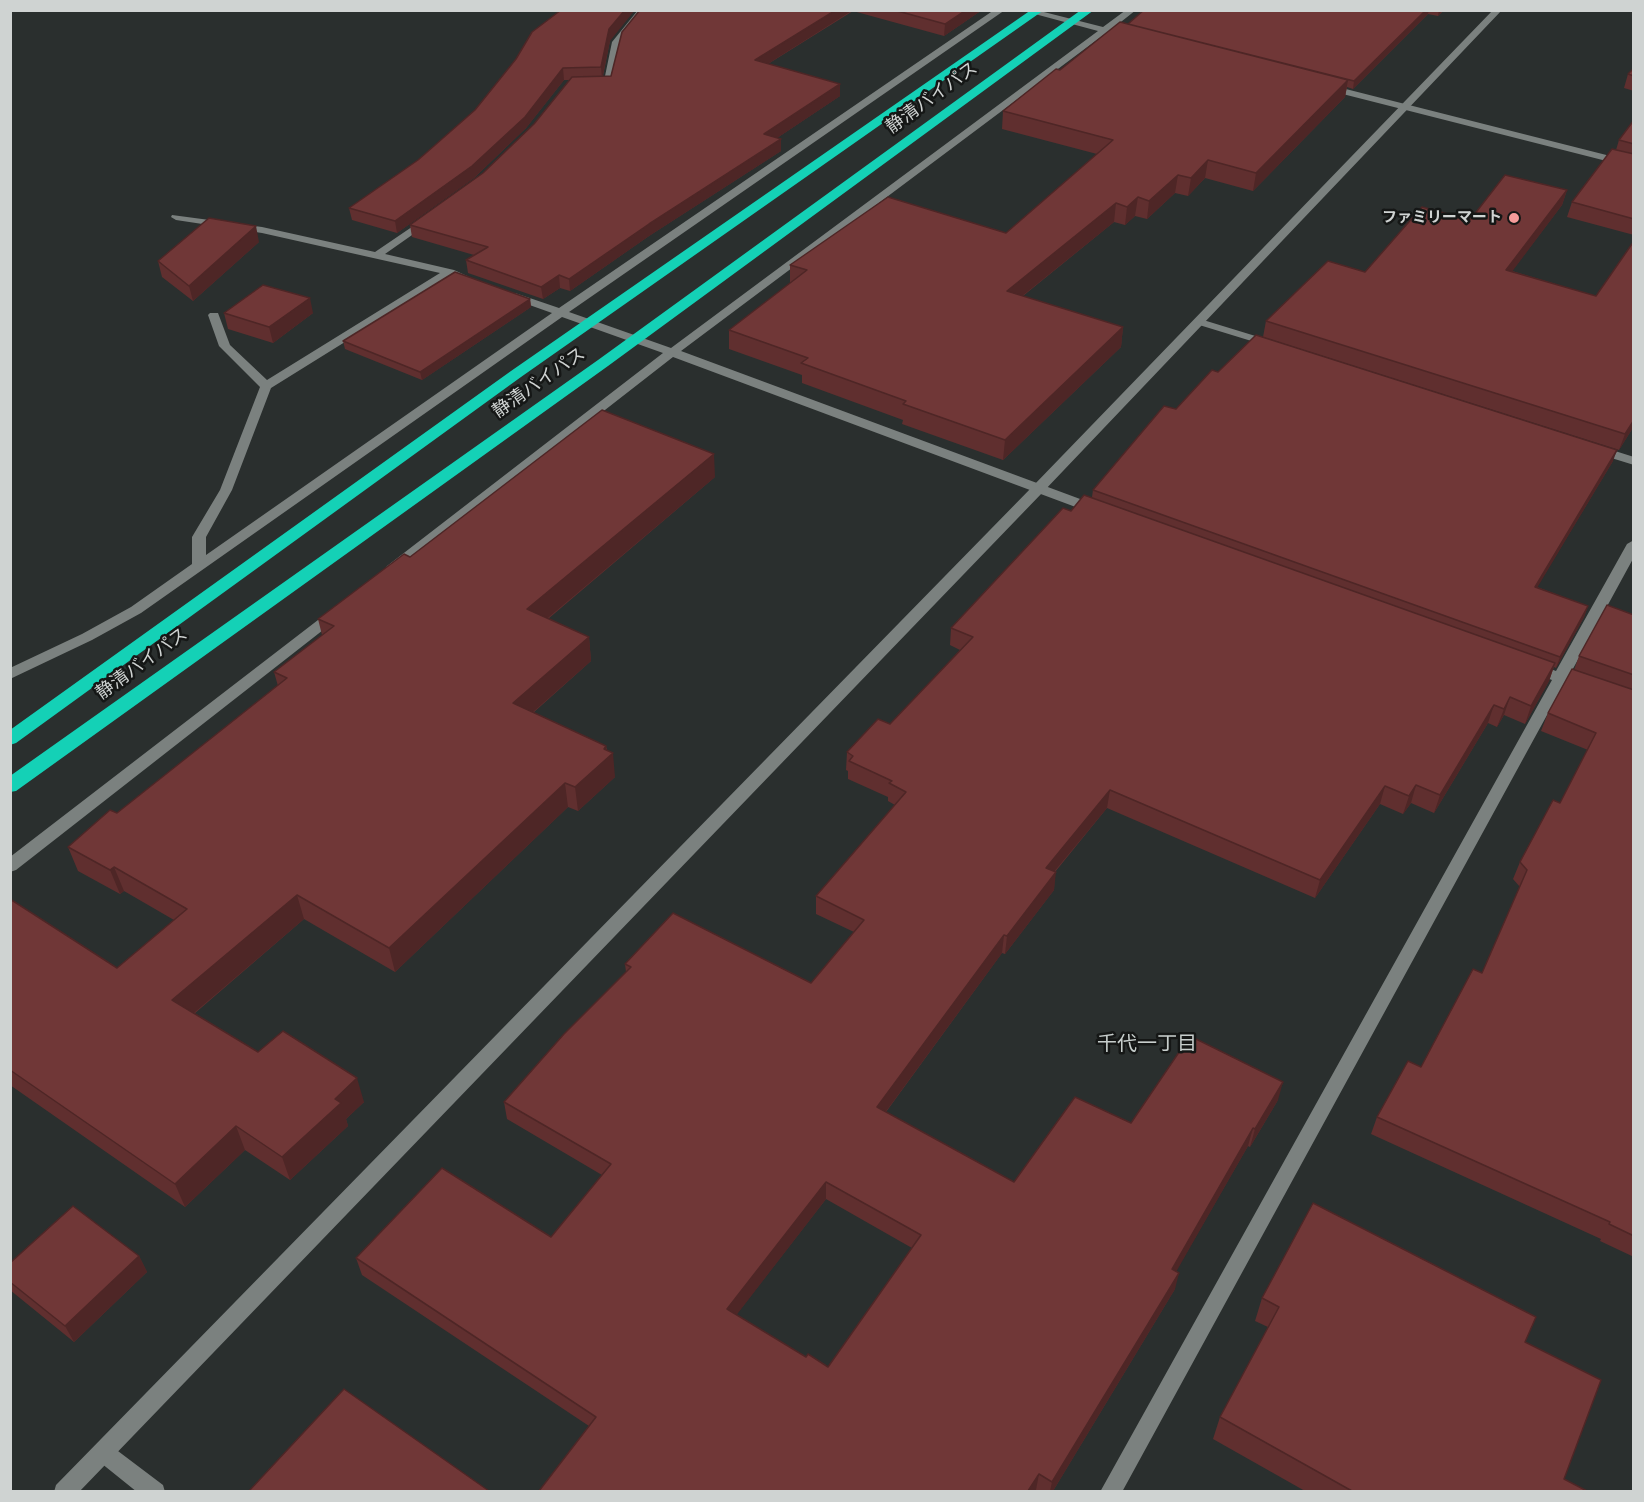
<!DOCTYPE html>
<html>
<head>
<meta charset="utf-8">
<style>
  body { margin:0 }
  #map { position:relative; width:1644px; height:1502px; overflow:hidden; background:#2a2f2e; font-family:"Fira Sans Condensed",sans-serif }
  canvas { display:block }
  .frame { position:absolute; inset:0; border:12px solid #cfd3d2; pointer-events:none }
</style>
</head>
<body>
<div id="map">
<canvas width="1644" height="1502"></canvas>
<div class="frame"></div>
</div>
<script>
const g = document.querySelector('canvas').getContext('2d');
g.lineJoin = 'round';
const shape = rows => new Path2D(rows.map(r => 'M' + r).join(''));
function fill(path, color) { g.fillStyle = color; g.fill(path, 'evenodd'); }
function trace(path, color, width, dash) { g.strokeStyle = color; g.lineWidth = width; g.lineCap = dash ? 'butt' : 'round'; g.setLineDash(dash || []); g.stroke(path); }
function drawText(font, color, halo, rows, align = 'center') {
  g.font = font + ' "Fira Sans Condensed","Noto Sans JP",sans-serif'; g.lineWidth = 5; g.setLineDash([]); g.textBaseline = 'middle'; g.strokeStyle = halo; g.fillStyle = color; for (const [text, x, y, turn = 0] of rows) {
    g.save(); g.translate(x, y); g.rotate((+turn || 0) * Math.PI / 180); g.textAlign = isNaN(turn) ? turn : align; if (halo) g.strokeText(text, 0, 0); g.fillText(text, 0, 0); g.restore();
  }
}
const street = shape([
  [638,10,648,10,639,18,621,42,613,84,608,87,594,85,594,81,604,81,612,42,638,10],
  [994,10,1005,10,569,312,671,348,1098,31,1020,10,1036,10,1103,27,1126,10,1136,10,1112,29,1115,32,1114,34,1106,33,681,351,1099,506,1100,509,1099,512,1089,512,673,357,397,572,387,572,385,569,387,566,663,353,562,317,141,613,92,640,10,679,10,668,82,634,131,607,192,564,192,537,220,490,260,387,219,346,208,315,210,313,218,313,230,345,267,380,440,273,262,233,176,220,171,217,172,215,262,227,375,252,428,216,433,219,432,221,385,254,454,270,478,281,472,284,451,276,271,388,232,490,206,537,206,555,552,313,507,297,507,293,515,293,559,308,994,10],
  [1326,84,1634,162,1634,168,1323,89,1321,87,1326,84],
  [1200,319,1275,342,1277,344,1271,347,1196,324,1194,322,1200,319],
  [1596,445,1634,457,1634,465,1592,452,1590,449,1592,446,1596,445],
  [1634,540,1634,557,1569,676,1590,684,1592,687,1585,692,1564,684,1122,1492,1100,1492,1552,680,1529,671,1527,668,1534,663,1556,671,1627,544,1634,540],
  [336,609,341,610,343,613,341,616,16,870,10,872,10,857,331,610,336,609],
  [103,1442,110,1445,163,1485,165,1492,137,1492,96,1459,93,1452,96,1445,103,1442]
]);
const secondary = shape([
  [1493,10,1502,10,1043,492,79,1492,54,1492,56,1485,1033,486,1493,10]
]);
const highway = shape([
  [1031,10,1044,10,521,377,16,743,10,745,10,730,511,371,1031,10],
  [1081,10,1094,10,608,366,16,791,10,792,10,776,598,360,1081,10]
]);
const wall = shape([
  [640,10,982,10,944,36,853,11,768,64,840,84,840,96,777,138,781,139,781,151,649,236,570,291,560,288,543,299,468,273,466,260,474,255,412,237,410,225,483,173,534,124,570,80,564,80,526,128,474,178,397,233,352,220,349,208,418,160,475,110,610,41,603,76,611,76],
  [1144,10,1444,10,1438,16,1428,14,1353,89,1347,87,1345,97,1253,191,1205,178,1188,196,1175,193,1147,219,1135,216,1125,225,1114,222,1023,296,1123,327,1121,347,1003,460,902,424,903,420,802,383,802,375,729,349,729,330,790,283,790,265,1006,233,1097,154,1002,129,1003,111,1060,70,1128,24],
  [1634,68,1634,91,1624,88,1628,74],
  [1634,120,1634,235,1567,217,1572,202,1616,150,1619,140],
  [1567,190,1562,205,1512,271,1596,296,1634,241,1634,426,1619,450,1263,337,1266,321,1470,220],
  [259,242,193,301,162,277,158,261],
  [530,299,531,307,422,380,345,349,343,341],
  [224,313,313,313,273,343,228,329],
  [1218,372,1613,461,1537,587,1588,606,1584,617,1556,668,1554,667,1549,681,1525,724,1504,715,1497,727,1488,723,1434,813,1411,803,1403,814,1380,804,1315,898,1107,808,1055,872,1054,890,1005,954,1002,953,886,1112,1014,1182,1131,1123,1278,1100,1250,1147,1248,1146,1176,1271,1175,1289,1053,1491,1039,1491,1036,1490,589,1426,362,1275,356,1258,551,1237,602,1175,507,1119,504,1102,626,972,625,964,811,983,854,932,816,914,816,896,895,805,888,801,888,797,848,779,848,771,846,770,847,752,890,724,960,650,950,645,951,628,1071,511,1092,497,1093,490,1176,409],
  [826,1199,912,1248,828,1367,806,1357,736,1315],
  [715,477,548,619,589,637,591,661,533,713,606,746,615,777,578,811,568,807,395,972,304,919,194,1014,258,1052,364,1102,346,1119,348,1126,290,1180,245,1150,185,1207,10,1085,10,899,117,968,174,920,124,891,120,894,78,871,68,847,117,813,278,686,274,672,322,635,318,619,410,557],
  [1634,615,1634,1257,1600,1241,1601,1239,1371,1134,1377,1117,1421,1067,1482,973,1520,887,1513,879,1520,862,1560,803,1588,750,1541,731,1548,713,1574,670,1579,656],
  [139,1256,147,1272,74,1342,10,1290,10,1263],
  [1262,1298,1525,1342,1564,1479,1587,1491,1305,1491,1213,1439,1220,1417,1268,1327,1255,1321]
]);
const shadedWall = shape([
  [625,10,635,10,610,41,602,79,601,67,609,29],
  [836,10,853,10,755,72,755,60],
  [966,10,982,10,944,36,945,24],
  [1426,10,1429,10,1428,14,1353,89,1354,81],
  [1439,10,1444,10,1438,16],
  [563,68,564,80,526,128,474,178,397,233,395,221],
  [1348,80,1345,97,1253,191,1256,173],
  [840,84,840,96,765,146,764,134],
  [781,139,781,151,649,236,570,291,569,279,649,224],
  [1208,160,1205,178,1188,196,1191,178],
  [1178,175,1175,193,1147,219,1149,201],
  [1567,190,1562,205,1502,285,1506,270],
  [1138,197,1135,216,1125,225,1127,207],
  [1116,203,1114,222,1006,309,1007,291],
  [256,226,259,242,193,301,189,286],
  [559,275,560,288,543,299,541,287],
  [310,298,313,313,273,343,269,327],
  [530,299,531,307,422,380,420,372],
  [1123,327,1121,347,1003,460,1005,440],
  [1634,420,1634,426,1619,450,1625,434],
  [1617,450,1613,461,1531,598,1535,587],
  [714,454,715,477,530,633,527,609],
  [1588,606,1584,617,1556,668,1560,657],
  [589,637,591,661,516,727,513,703],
  [1555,663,1549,681,1525,724,1531,706],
  [1510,697,1504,715,1497,727,1504,709],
  [1494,705,1488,723,1434,813,1440,795],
  [606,746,607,758,613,753,615,777,578,811,575,787],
  [565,783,568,807,395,972,389,948],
  [1416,785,1411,803,1403,814,1409,796],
  [1385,786,1380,804,1315,898,1320,880],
  [1110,790,1107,808,1043,885,1046,868],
  [114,867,124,891,120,894,110,870],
  [1056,872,1054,890,1005,954,1007,936],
  [297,895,304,919,181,1024,172,1000],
  [1004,935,1002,953,876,1125,877,1107],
  [357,1078,364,1102,346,1119,348,1126,290,1180,282,1157,335,1099],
  [1283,1082,1278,1100,1250,1147,1255,1129],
  [236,1126,245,1150,185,1207,175,1184],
  [1253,1128,1248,1146,1168,1286,1172,1269],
  [826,1182,826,1199,728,1326,727,1309],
  [139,1256,147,1272,74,1342,65,1326],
  [1179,1273,1175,1289,1053,1491,1050,1491,1052,1482],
  [1039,1474,1036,1490,1035,1491,1028,1491]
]);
const building = shape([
  [561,10,625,10,609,29,601,67,563,68,525,117,472,166,395,221,349,208,418,160,475,110,516,59,532,32,561,10],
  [640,10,836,10,755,60,840,84,764,134,781,139,649,224,569,279,559,275,541,287,466,260,488,247,410,225,483,173,534,124,572,77,611,76,622,32,640,10],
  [894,10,966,10,945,24,894,10],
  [1144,10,1426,10,1354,81,1128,24,1144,10],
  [1120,22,1348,80,1256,173,1208,160,1191,178,1178,175,1149,201,1138,197,1127,207,1116,203,1007,291,1123,327,1005,440,903,404,906,401,801,363,808,358,729,330,807,270,790,265,888,197,1006,233,1113,140,1003,111,1056,69,1060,70,1120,22],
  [1634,68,1634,76,1628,74,1634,68],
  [1634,120,1634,144,1619,140,1634,120],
  [1612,149,1634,154,1634,219,1572,202,1612,149],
  [1505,175,1567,190,1506,270,1596,296,1634,241,1634,420,1625,434,1266,321,1328,261,1365,272,1422,207,1470,220,1505,175],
  [209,218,256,226,189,286,158,261,209,218],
  [455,272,530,299,420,372,343,341,455,272],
  [263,285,310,298,269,327,224,313,263,285],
  [1256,335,1617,450,1535,587,1588,606,1560,657,1093,490,1164,406,1176,409,1212,370,1218,372,1256,335],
  [602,410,714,454,527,609,589,637,513,703,606,746,604,749,613,753,575,787,565,783,389,948,297,895,172,1000,258,1052,283,1031,357,1078,335,1099,341,1103,282,1157,236,1126,175,1184,10,1070,10,899,117,968,187,909,114,867,110,870,68,847,110,810,117,813,287,678,274,672,334,626,318,619,404,554,410,557,602,410],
  [1084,495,1555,663,1531,706,1510,697,1504,709,1494,705,1440,795,1416,785,1409,796,1385,786,1320,880,1110,790,1046,868,1056,872,1007,936,1004,935,877,1107,1014,1182,1075,1097,1131,1123,1190,1036,1283,1082,1255,1129,1253,1128,1172,1269,1179,1273,1052,1482,1039,1474,1028,1491,539,1491,596,1417,356,1258,442,1168,551,1237,611,1164,504,1102,564,1034,631,967,625,964,673,913,811,983,864,920,816,896,906,792,889,783,892,781,849,761,853,756,847,752,878,719,890,724,973,637,951,628,1063,508,1071,511,1084,495],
  [826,1182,921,1235,828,1367,808,1354,806,1357,727,1309,826,1182],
  [1607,605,1634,615,1634,675,1579,656,1607,605],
  [1572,669,1634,690,1634,1236,1609,1224,1610,1222,1377,1117,1408,1061,1421,1067,1473,969,1482,973,1527,870,1520,862,1553,800,1560,803,1596,733,1548,713,1572,669],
  [1313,1203,1536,1317,1525,1342,1601,1380,1564,1479,1587,1491,1352,1491,1220,1417,1279,1307,1262,1298,1313,1203],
  [73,1206,139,1256,65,1326,10,1282,10,1263,73,1206],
  [344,1389,489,1491,249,1491,344,1389]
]);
const markers = [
  [1514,218,6,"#f59b9a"]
];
const farPoinames = [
  ["ファミリーマート",1502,218]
];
const streetNames = [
  ["静清バイパス",932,98,-36],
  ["静清バイパス",539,383,-35],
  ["静清バイパス",142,664,-36]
];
const neighbourhoodNames = [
  ["千代一丁目",1147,1044]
];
fill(street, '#7b817f');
fill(secondary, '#7b817f');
fill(highway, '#14d1b6');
fill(wall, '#602f2f');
fill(shadedWall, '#4e2626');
fill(building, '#703737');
trace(building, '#4e2626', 1.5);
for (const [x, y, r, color] of markers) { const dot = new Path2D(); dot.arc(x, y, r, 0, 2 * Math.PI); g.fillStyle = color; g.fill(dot); trace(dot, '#151716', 2); }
drawText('bold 15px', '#cfd3d2', '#151716', farPoinames, 'right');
drawText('18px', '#cfd3d2', '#151716', streetNames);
drawText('20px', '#c7cecc', '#151716', neighbourhoodNames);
</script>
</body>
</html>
